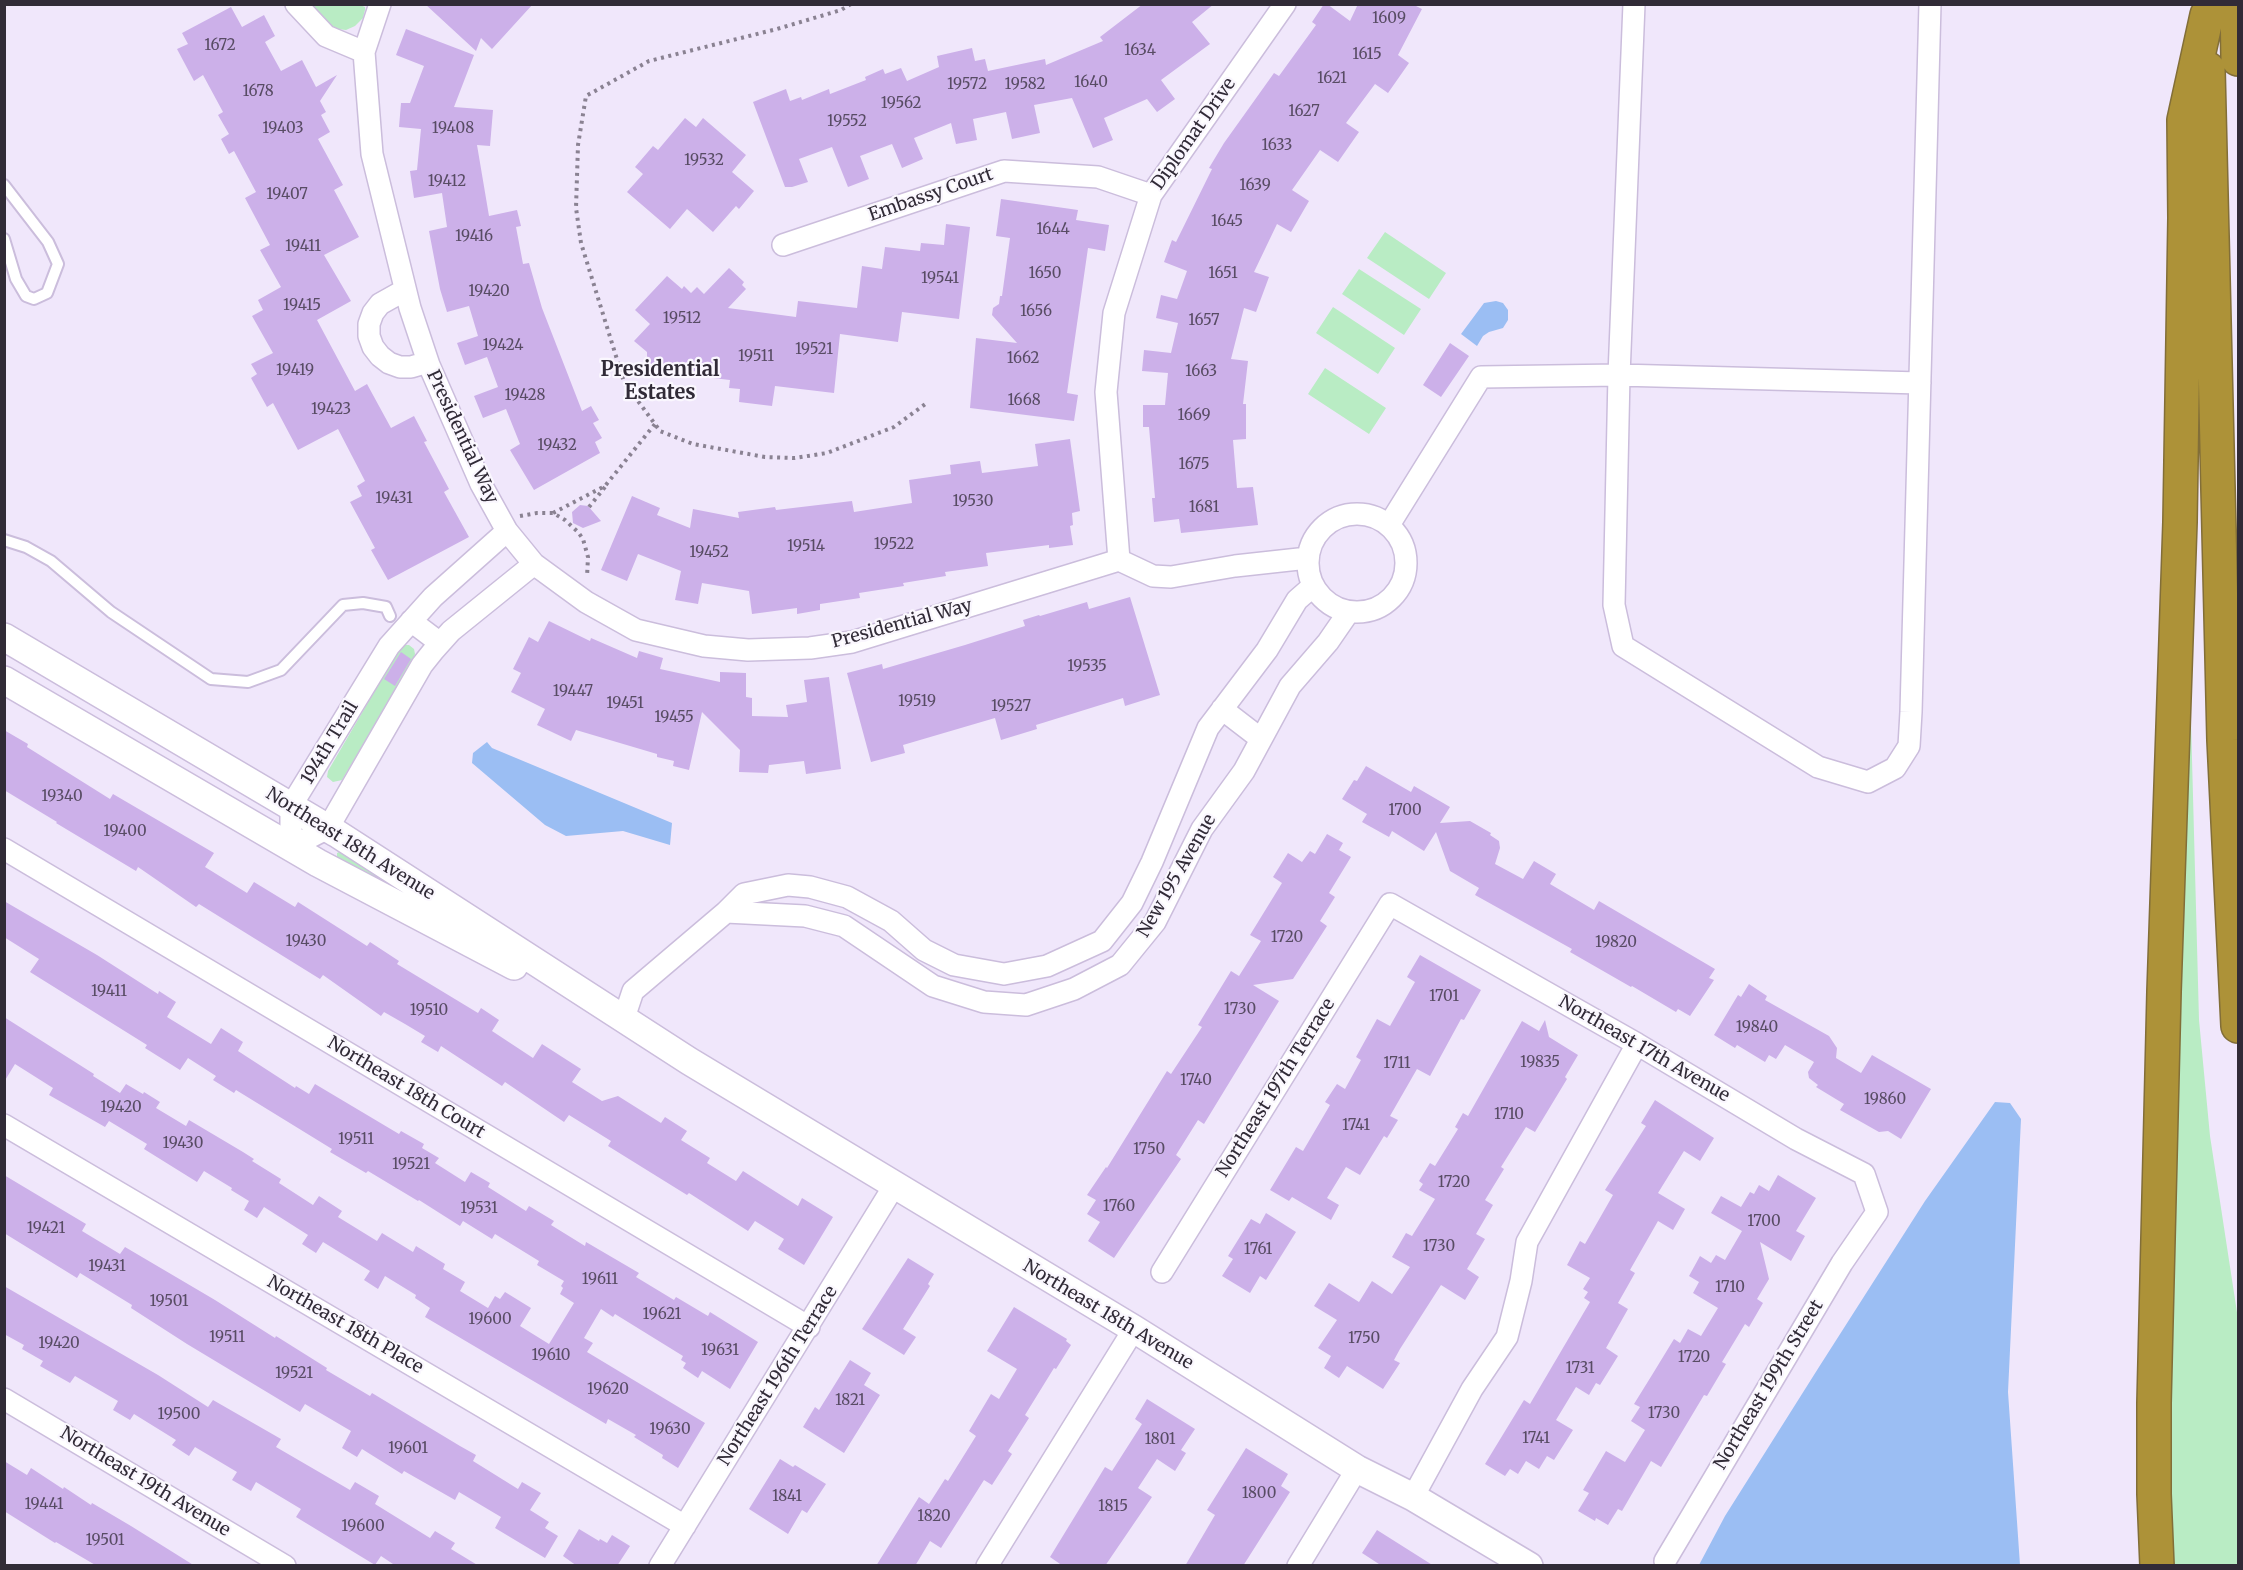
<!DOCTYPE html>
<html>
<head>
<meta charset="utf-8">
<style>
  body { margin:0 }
  #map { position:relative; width:2243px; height:1570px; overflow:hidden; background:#f0e7fb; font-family:Merriweather,serif }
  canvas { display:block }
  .frame { position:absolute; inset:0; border:6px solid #312b37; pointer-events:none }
</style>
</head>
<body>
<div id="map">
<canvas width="2243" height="1570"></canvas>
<div class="frame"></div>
</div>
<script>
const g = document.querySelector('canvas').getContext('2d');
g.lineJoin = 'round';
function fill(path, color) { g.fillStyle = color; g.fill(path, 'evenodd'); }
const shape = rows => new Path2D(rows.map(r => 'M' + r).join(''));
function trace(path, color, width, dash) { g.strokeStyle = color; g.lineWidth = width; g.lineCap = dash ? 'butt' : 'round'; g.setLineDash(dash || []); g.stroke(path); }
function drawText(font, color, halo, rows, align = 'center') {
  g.font = font + ' Merriweather,serif'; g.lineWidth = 4.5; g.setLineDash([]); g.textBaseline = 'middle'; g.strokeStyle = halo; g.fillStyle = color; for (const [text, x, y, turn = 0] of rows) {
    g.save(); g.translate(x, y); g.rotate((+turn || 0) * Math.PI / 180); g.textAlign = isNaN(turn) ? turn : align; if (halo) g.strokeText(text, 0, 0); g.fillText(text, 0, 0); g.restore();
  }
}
const green = shape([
  [308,5,360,5,365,7,365,10,363,18,355,26,346,30,338,29,325,23],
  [1385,232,1446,273,1429,299,1367,258],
  [1359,269,1421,309,1404,335,1342,294],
  [1333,307,1395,348,1378,374,1316,333],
  [1325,368,1386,408,1369,434,1308,394],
  [405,645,409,645,414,649,415,654,413,661,342,780,333,782,327,777,328,771,398,651],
  [2190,684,2199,1020,2210,1136,2238,1319,2238,1565,2164,1566,2162,1529],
  [343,850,400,889,398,892,337,859,337,853]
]);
const water = shape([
  [1496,301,1503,303,1508,310,1508,320,1503,328,1489,332,1483,336,1477,346,1461,334,1484,303],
  [487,742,492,748,672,823,670,845,623,831,566,836,545,825,472,763,473,753],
  [1995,1102,2010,1103,2021,1119,2008,1392,2020,1565,1699,1565,1725,1516,1819,1367,1925,1201]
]);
const building = shape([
  [425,4,533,4,492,49,481,38,476,51],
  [1143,4,1214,4,1192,22,1210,44,1161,80,1175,99,1157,112,1147,99,1104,118,1113,140,1093,148,1072,98,1034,105,1040,133,1012,139,1006,112,973,119,977,140,956,144,951,123,914,138,923,159,902,168,892,144,860,156,869,179,848,187,832,147,799,159,808,182,792,187,785,187,753,102,786,89,790,101,801,97,802,100,829,89,830,94,866,80,865,77,883,69,885,74,901,68,907,81,939,67,937,56,972,48,975,61,985,59,988,71,1045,59,1046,65,1103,41,1100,37],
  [1324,4,1327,4,1350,21,1358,4,1412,4,1422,9,1398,55,1409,63,1388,93,1375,84,1346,123,1359,132,1338,162,1320,150,1292,190,1309,201,1291,232,1277,224,1254,272,1269,277,1256,312,1244,308,1231,359,1248,361,1243,404,1246,404,1246,439,1233,440,1237,488,1253,487,1258,525,1181,533,1179,519,1154,522,1152,498,1155,498,1149,427,1143,427,1143,405,1165,405,1168,373,1142,371,1144,350,1171,353,1178,323,1156,318,1161,295,1177,299,1187,271,1164,262,1172,240,1176,242,1212,169,1209,168,1224,143,1274,73,1279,76,1316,25,1312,22],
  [231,7,242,27,264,15,275,36,265,42,281,71,302,60,316,87,337,75,320,101,326,112,321,115,330,132,318,139,343,185,334,190,359,237,324,255,351,301,317,320,355,391,367,384,391,428,414,416,427,441,424,442,449,489,444,492,469,537,388,580,371,550,375,548,350,502,362,496,357,486,365,481,338,429,298,450,273,403,267,407,251,378,257,374,251,364,273,353,252,316,263,310,258,300,281,287,260,250,270,245,245,198,256,192,234,151,229,154,221,139,229,134,218,115,223,112,203,75,194,81,177,49,188,44,182,33],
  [406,29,474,55,454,107,493,110,490,146,477,145,489,216,517,210,521,226,516,227,523,264,529,263,542,308,582,411,591,406,599,420,593,423,602,438,595,442,600,453,534,490,510,450,520,444,506,409,483,418,474,396,498,387,487,357,465,365,457,343,478,336,469,306,447,312,440,289,429,231,447,227,442,193,414,198,410,171,417,170,421,129,399,127,401,103,410,103,424,66,396,55],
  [685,118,696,127,703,118,746,155,732,172,754,191,739,209,736,206,713,232,687,209,670,229,627,192,643,174,635,167,653,146,658,150],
  [1001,199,1078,210,1076,220,1109,225,1105,251,1088,248,1067,393,1078,395,1074,421,970,408,976,338,1017,343,992,315,993,308,999,304,1000,296,1002,296,1010,238,996,236],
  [946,224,970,227,959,319,902,312,898,342,840,334,834,393,775,386,772,406,739,402,740,389,729,388,730,380,669,373,662,366,653,366,647,361,647,352,634,341,650,324,635,310,667,276,682,289,684,286,691,293,697,287,704,294,729,268,744,282,742,285,746,289,728,308,796,317,798,301,857,308,862,266,882,269,885,247,920,251,921,243,944,245],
  [1450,343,1469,356,1441,397,1423,385],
  [1070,439,1080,511,1072,513,1073,525,1070,526,1073,545,1049,548,1049,545,986,553,988,566,945,572,946,576,903,583,904,586,859,593,860,598,820,604,820,610,797,614,797,608,752,614,749,591,702,583,698,604,675,600,681,571,638,554,627,581,601,570,632,496,660,508,657,515,690,528,693,509,739,518,738,512,775,507,776,510,852,501,854,512,912,503,909,480,951,474,950,465,980,461,982,473,1038,466,1035,444],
  [580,505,588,506,601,521,583,528,573,523,572,512],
  [1130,597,1160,695,1125,706,1123,698,1036,725,1037,729,1001,740,995,718,903,745,905,753,871,762,847,673,882,664,883,669,965,645,1025,626,1023,620,1039,615,1040,616,1087,602,1089,609],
  [549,621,590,641,591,638,637,658,639,651,663,658,660,669,720,682,720,672,746,673,746,697,752,698,752,716,788,717,786,705,807,702,804,680,829,677,841,769,806,774,804,761,769,765,768,773,739,772,740,750,702,712,689,770,673,766,674,761,657,757,657,754,576,730,571,741,537,725,545,709,511,692,521,673,513,669,529,637,538,642],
  [401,652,411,659,395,686,384,679],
  [4,730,28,744,27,747,110,799,113,794,214,853,205,867,247,893,254,882,295,907,298,902,367,946,370,942,399,961,397,964,478,1013,481,1008,499,1020,492,1031,533,1058,542,1044,581,1069,572,1082,602,1101,618,1096,661,1123,665,1117,687,1131,681,1140,710,1158,707,1163,736,1181,743,1171,798,1206,802,1198,833,1217,804,1265,778,1249,784,1239,755,1221,748,1231,689,1193,687,1195,608,1146,611,1141,569,1115,564,1122,505,1082,502,1086,441,1046,438,1052,421,1042,425,1036,405,1024,384,1012,381,1016,323,975,320,979,199,904,196,907,138,867,136,871,56,823,57,822,4,790],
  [1366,766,1411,792,1414,786,1450,807,1440,823,1470,821,1491,833,1490,835,1499,841,1500,848,1495,864,1523,879,1534,861,1556,874,1550,884,1594,910,1599,901,1715,969,1709,978,1714,980,1690,1016,1678,1009,1676,1012,1632,986,1631,987,1570,952,1572,949,1475,895,1479,888,1450,871,1436,832,1424,851,1392,831,1389,837,1362,822,1367,814,1342,799,1354,780,1357,781],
  [1327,834,1343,843,1339,850,1351,857,1329,893,1335,897,1320,921,1327,926,1293,979,1253,985,1279,1001,1204,1124,1198,1120,1176,1155,1181,1159,1114,1258,1088,1241,1100,1222,1087,1214,1096,1200,1087,1195,1106,1167,1107,1168,1167,1071,1171,1074,1202,1027,1198,1025,1231,971,1239,976,1261,941,1250,935,1282,883,1273,877,1288,853,1302,862,1310,851,1315,854],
  [4,901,97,955,158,994,159,991,176,1002,167,1017,211,1044,221,1028,243,1042,238,1051,295,1088,296,1086,309,1094,315,1084,399,1134,401,1131,424,1144,422,1148,439,1158,435,1163,465,1182,471,1172,490,1183,488,1187,526,1211,529,1206,554,1221,551,1225,585,1246,586,1242,639,1273,636,1277,674,1300,676,1297,708,1316,710,1312,758,1342,730,1389,702,1371,698,1378,683,1368,686,1363,681,1360,683,1356,615,1314,613,1317,601,1309,584,1338,593,1343,587,1352,705,1423,678,1468,662,1458,663,1455,634,1437,636,1435,608,1419,606,1424,425,1317,430,1308,415,1298,416,1295,385,1276,378,1289,364,1280,370,1271,323,1242,316,1253,302,1244,308,1235,264,1207,257,1218,244,1210,249,1201,231,1190,232,1188,204,1171,197,1182,144,1149,147,1144,109,1121,105,1127,49,1095,53,1088,15,1064,4,1082,4,1017,94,1074,93,1076,120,1093,126,1084,143,1094,144,1092,160,1102,156,1108,186,1126,189,1120,243,1152,254,1159,252,1161,281,1179,279,1183,313,1205,319,1196,342,1211,338,1217,377,1241,382,1233,413,1252,416,1246,445,1264,443,1269,465,1282,460,1291,488,1308,495,1296,500,1299,505,1292,531,1308,520,1326,549,1344,574,1303,560,1294,563,1288,561,1286,564,1281,537,1265,539,1261,495,1234,492,1239,463,1221,460,1226,419,1200,418,1201,368,1171,366,1173,330,1152,332,1149,236,1090,234,1093,213,1080,216,1076,188,1058,180,1070,145,1048,147,1045,30,972,39,959,4,937],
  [1420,955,1481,990,1464,1020,1461,1019,1430,1076,1417,1069,1390,1116,1398,1120,1387,1138,1384,1136,1360,1175,1346,1167,1327,1198,1339,1205,1331,1220,1292,1197,1289,1201,1270,1190,1296,1147,1303,1151,1330,1105,1325,1102,1337,1084,1345,1089,1361,1060,1356,1057,1377,1019,1390,1026,1415,982,1407,977],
  [1749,984,1767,996,1765,1000,1829,1036,1837,1048,1836,1058,1861,1073,1872,1055,1931,1089,1901,1139,1888,1131,1879,1132,1840,1110,1844,1104,1816,1087,1818,1085,1809,1078,1808,1072,1814,1062,1785,1045,1776,1059,1769,1055,1765,1062,1737,1045,1735,1048,1714,1035,1738,995,1741,997],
  [1545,1020,1549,1037,1578,1055,1565,1077,1567,1079,1535,1132,1526,1127,1501,1167,1504,1169,1485,1200,1493,1205,1476,1234,1485,1239,1467,1269,1479,1277,1465,1300,1441,1285,1400,1349,1394,1360,1400,1363,1383,1389,1347,1366,1339,1378,1324,1368,1331,1356,1318,1348,1337,1320,1314,1306,1329,1283,1359,1302,1372,1281,1392,1294,1410,1267,1392,1257,1406,1233,1412,1236,1435,1199,1419,1190,1423,1184,1419,1181,1430,1163,1435,1166,1458,1129,1455,1127,1463,1113,1468,1116,1522,1021,1539,1031],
  [1655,1100,1714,1138,1700,1161,1684,1151,1658,1193,1685,1209,1673,1230,1658,1221,1630,1270,1635,1273,1618,1303,1628,1309,1606,1348,1618,1356,1600,1385,1596,1383,1589,1395,1576,1387,1556,1420,1573,1430,1554,1460,1547,1456,1539,1469,1526,1461,1518,1474,1510,1469,1505,1476,1485,1464,1524,1400,1530,1404,1590,1302,1584,1298,1588,1292,1583,1289,1590,1278,1567,1265,1580,1241,1585,1244,1613,1195,1605,1190,1646,1126,1641,1123],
  [4,1175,86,1224,82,1231,120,1254,125,1247,215,1300,275,1338,276,1336,327,1368,326,1370,370,1396,372,1393,460,1446,476,1455,473,1461,518,1489,522,1482,541,1493,530,1510,549,1522,545,1528,558,1536,545,1558,495,1528,501,1517,459,1492,455,1500,404,1471,402,1474,362,1449,357,1457,342,1448,351,1431,305,1404,300,1412,187,1344,131,1308,132,1305,80,1273,77,1278,4,1233],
  [1778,1175,1816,1198,1796,1231,1805,1236,1791,1261,1760,1242,1769,1279,1757,1299,1763,1303,1749,1327,1745,1324,1722,1362,1726,1364,1707,1396,1704,1395,1661,1467,1651,1461,1622,1511,1618,1509,1608,1525,1596,1518,1595,1521,1578,1511,1589,1493,1583,1490,1606,1451,1625,1462,1645,1430,1631,1421,1640,1407,1634,1404,1652,1375,1674,1339,1680,1343,1688,1329,1701,1336,1718,1308,1693,1293,1699,1282,1689,1276,1700,1256,1711,1263,1716,1255,1725,1260,1742,1231,1711,1213,1721,1196,1741,1207,1750,1192,1754,1194,1759,1185,1769,1191],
  [1266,1213,1296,1232,1266,1280,1260,1276,1250,1293,1222,1276,1233,1259,1228,1256,1251,1219,1260,1224],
  [908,1258,934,1274,928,1284,930,1286,903,1329,916,1337,904,1355,862,1329],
  [4,1286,158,1375,208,1407,213,1400,281,1439,276,1447,350,1490,355,1482,379,1496,375,1504,430,1538,435,1531,455,1543,451,1549,479,1566,396,1566,381,1556,375,1565,296,1517,301,1509,256,1482,251,1491,232,1480,237,1472,195,1447,189,1456,172,1445,176,1440,134,1414,130,1420,113,1410,118,1401,75,1376,70,1383,40,1366,43,1361,22,1349,24,1345,4,1334],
  [1014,1307,1067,1339,1066,1341,1071,1345,1056,1369,1054,1368,1025,1415,1029,1418,1008,1451,1012,1454,992,1485,984,1480,941,1548,930,1541,915,1566,876,1566,919,1497,929,1504,945,1479,948,1481,976,1436,969,1431,991,1394,999,1399,1017,1369,987,1351],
  [850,1360,871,1373,864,1385,880,1395,844,1453,803,1427,815,1407,819,1410],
  [1147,1399,1195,1429,1181,1450,1186,1453,1175,1471,1157,1459,1138,1488,1152,1497,1105,1566,1063,1566,1050,1557,1105,1467,1112,1471,1142,1424,1135,1419],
  [1246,1448,1288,1474,1281,1486,1290,1492,1243,1566,1185,1566,1215,1515,1207,1510],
  [780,1459,793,1467,795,1465,826,1484,807,1513,802,1510,788,1534,749,1509],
  [4,1461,27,1475,31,1468,63,1489,64,1487,91,1505,92,1503,131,1526,195,1566,97,1566,56,1542,55,1543,4,1511],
  [579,1529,599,1541,600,1539,607,1543,612,1535,630,1546,617,1566,577,1566,563,1556],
  [1377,1530,1434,1566,1382,1566,1362,1553]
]);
const path = shape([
  [851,4,841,10,777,29,649,61,586,96,578,145,576,208,581,243,624,382,660,431,693,444,765,457,795,458,827,453,894,427,928,402],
  [589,507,605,487],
  [553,513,605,486,655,424],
  [520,516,537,513,553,513,565,520,578,532,583,539,588,557,587,577]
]);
const service = shape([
  [4,185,48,242,58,264,47,293,34,299,26,296,16,279,4,239],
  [4,540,26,547,51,561,111,612,211,679,248,682,281,670,343,605,363,603,386,607,390,616]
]);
const minor = shape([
  [296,4,326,36,364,52],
  [380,4,364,52,372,154,410,308,429,365,481,484,507,531,534,564,586,602,636,630,704,646,748,650,810,648,852,642,1119,560],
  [1634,4,1619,375,1614,605,1623,646,1818,767,1868,782,1895,768,1909,746,1911,712,1930,4],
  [783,245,1004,171,1098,177,1151,195],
  [405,290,380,304,373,313,369,324,369,336,373,347,380,356,389,363,400,367,411,367,428,362],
  '1308 563a49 49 0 1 1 98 0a49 49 0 1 1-98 0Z',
  [1389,525,1481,377,1619,375,1920,383],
  [507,531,433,597,389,646,291,806,291,847,328,828,422,665,434,650,451,631,534,564],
  [1119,560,1106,392,1114,313,1151,195,1285,4],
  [1119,560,1153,576,1171,577,1235,566,1308,558],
  [1313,586,1297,600,1267,650,1208,728,1152,862,1132,903,1102,941,1047,966,1004,974,954,965,924,950,891,921,847,897,810,887,788,885,744,894,726,912,805,916,844,926,933,986,984,1002,1026,1005,1074,989,1120,965,1155,922,1202,829,1244,771,1290,686,1328,642,1348,613],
  [411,621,440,643],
  [1222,709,1261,739],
  [4,849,809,1327],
  [624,1018,633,991,726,912],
  [4,1125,685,1526],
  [1162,1272,1390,904,1637,1044,1796,1139,1864,1174,1877,1212,1842,1263,1665,1561],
  [4,1399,285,1566],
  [1413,1497,1472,1389,1507,1337,1521,1281,1527,1242,1637,1044],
  [660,1566,894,1186],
  [987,1566,1134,1329],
  [1298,1566,1357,1469]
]);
const tertiary = shape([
  [4,637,336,833,689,1061,1134,1329,1357,1469,1413,1497,1529,1566],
  [4,680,318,863,514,966]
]);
const motorway = shape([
  [2237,4,2238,59],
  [2208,69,2224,740,2238,1026],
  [2157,1566,2154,1494,2154,1403,2164,992,2180,522,2185,218,2184,120,2207,15]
]);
const numberNames = [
  ["1609",1389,19],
  ["1672",220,46],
  ["1634",1140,51],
  ["1615",1367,55],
  ["1621",1332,79],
  ["1640",1091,83],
  ["19572",967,85],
  ["19582",1025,85],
  ["1678",258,92],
  ["19562",901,104],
  ["1627",1304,112],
  ["19552",847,122],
  ["19403",283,129],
  ["19408",453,129],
  ["1633",1277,146],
  ["19532",704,161],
  ["19412",447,182],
  ["1639",1255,186],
  ["19407",287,195],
  ["1645",1227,222],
  ["1644",1053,230],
  ["19416",474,237],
  ["19411",303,247],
  ["1650",1045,274],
  ["1651",1223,274],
  ["19541",940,279],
  ["19420",489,292],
  ["19415",302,306],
  ["1656",1036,312],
  ["19512",682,319],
  ["1657",1204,321],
  ["19424",503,346],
  ["19521",814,350],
  ["19511",756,357],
  ["1662",1023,359],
  ["19419",295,371],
  ["1663",1201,372],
  ["19428",525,396],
  ["1668",1024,401],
  ["19423",331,410],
  ["1669",1194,416],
  ["19432",557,446],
  ["1675",1194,465],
  ["19431",394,499],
  ["19530",973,502],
  ["1681",1204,508],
  ["19522",894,545],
  ["19514",806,547],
  ["19452",709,553],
  ["19535",1087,667],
  ["19447",573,692],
  ["19519",917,702],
  ["19451",625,704],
  ["19527",1011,707],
  ["19455",674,718],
  ["19340",62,797],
  ["1700",1405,811],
  ["19400",125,832],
  ["1720",1287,938],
  ["19430",306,942],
  ["19820",1616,943],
  ["19411",109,992],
  ["1701",1444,997],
  ["1730",1240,1010],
  ["19510",429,1011],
  ["19840",1757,1028],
  ["19835",1540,1063],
  ["1711",1397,1064],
  ["1740",1196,1081],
  ["19860",1885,1100],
  ["19420",121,1108],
  ["1710",1509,1115],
  ["1741",1356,1126],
  ["19511",356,1140],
  ["19430",183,1144],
  ["1750",1149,1150],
  ["19521",411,1165],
  ["1720",1454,1183],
  ["1760",1119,1207],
  ["19531",479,1209],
  ["1700",1764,1222],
  ["19421",46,1229],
  ["1730",1439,1247],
  ["1761",1258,1250],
  ["19431",107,1267],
  ["19611",600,1280],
  ["1710",1730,1288],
  ["19501",169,1302],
  ["19621",662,1315],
  ["19600",490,1320],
  ["19511",227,1338],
  ["1750",1364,1339],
  ["19420",59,1344],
  ["19631",720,1351],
  ["19610",551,1356],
  ["1720",1694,1358],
  ["1731",1580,1369],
  ["19521",294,1374],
  ["19620",608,1390],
  ["1821",850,1401],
  ["1730",1664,1414],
  ["19500",179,1415],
  ["19630",670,1430],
  ["1741",1536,1439],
  ["1801",1160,1440],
  ["19601",408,1449],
  ["1800",1259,1494],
  ["1841",787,1497],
  ["19441",44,1505],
  ["1815",1113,1507],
  ["1820",934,1517],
  ["19600",363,1527],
  ["19501",105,1541]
];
const streetNames = [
  ["Diplomat Drive",1194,134,-55],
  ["Embassy Court",931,195,-19],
  ["Presidential Way",462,437,65],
  ["Presidential Way",902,624,-15],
  ["194th Trail",330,743,-59],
  ["Northeast 18th Avenue",350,844,32],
  ["New 195 Avenue",1177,876,-60],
  ["Northeast 17th Avenue",1644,1049,30],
  ["Northeast 18th Court",406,1088,31],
  ["Northeast 197th Terrace",1276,1088,-58],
  ["Northeast 18th Avenue",1108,1315,31],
  ["Northeast 18th Place",345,1325,30],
  ["Northeast 196th Terrace",778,1376,-58],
  ["Northeast 199th Street",1769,1385,-59],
  ["Northeast 19th Avenue",145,1482,31]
];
const neighbourhoodNames = [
  ["Presidential",660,370],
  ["Estates",660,393]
];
fill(green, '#b9ecc4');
fill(water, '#9bbef3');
fill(building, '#ccb0e9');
trace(service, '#cbbddc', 14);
trace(minor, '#cbbddc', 24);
trace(tertiary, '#cbbddc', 30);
trace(motorway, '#826e38', 36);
trace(path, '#8a8292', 4, [3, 4.5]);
trace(service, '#fff', 10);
trace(minor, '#fff', 21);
trace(tertiary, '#fff', 27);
trace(motorway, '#ad9238', 33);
drawText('15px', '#584c64', null, numberNames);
drawText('18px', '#312b37', '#faf7fe', streetNames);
drawText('bold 20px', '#312b37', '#faf7fe', neighbourhoodNames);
</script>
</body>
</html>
